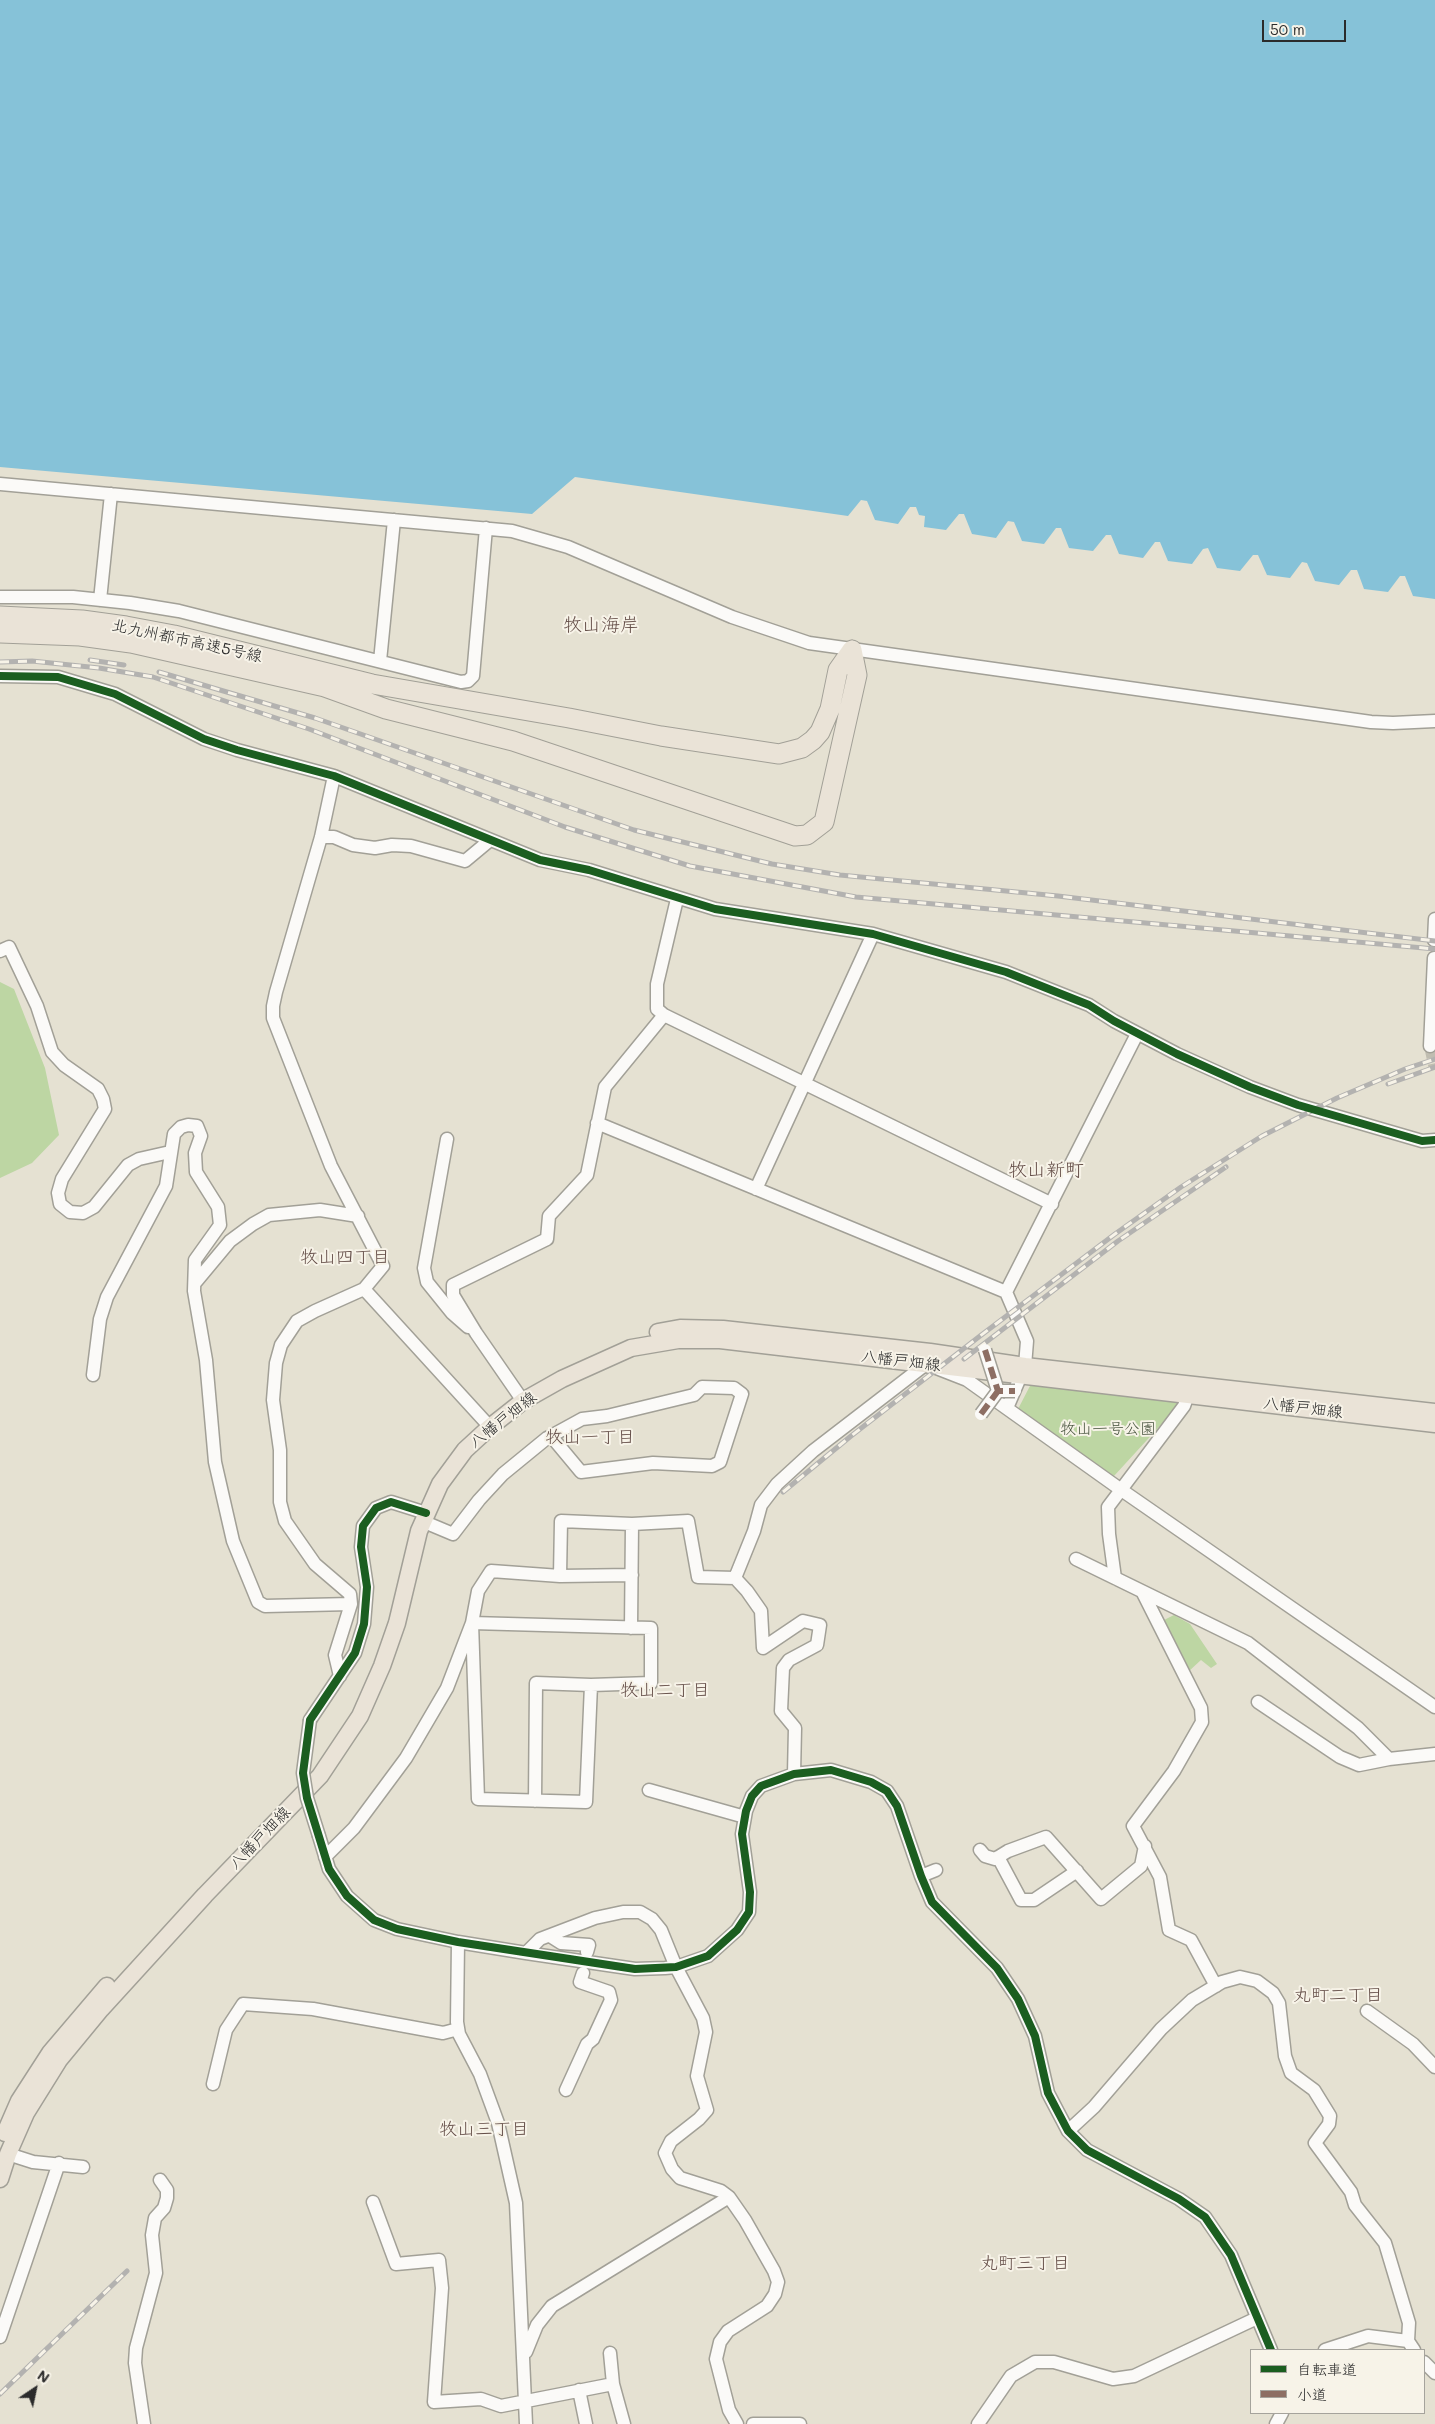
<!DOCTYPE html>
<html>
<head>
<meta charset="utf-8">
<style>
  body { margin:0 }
  #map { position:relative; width:1435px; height:2424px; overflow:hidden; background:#e5e1d2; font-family:Mali,"Klee One",sans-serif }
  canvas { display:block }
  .legend { position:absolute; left:1250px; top:2349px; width:175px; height:65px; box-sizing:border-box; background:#f7f3e8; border:1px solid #a5a39c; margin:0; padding:6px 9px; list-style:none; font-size:15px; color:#2b2b2b }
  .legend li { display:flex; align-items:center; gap:10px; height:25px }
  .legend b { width:25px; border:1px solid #a5a39c }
  .north { position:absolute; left:10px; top:2364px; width:50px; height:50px; -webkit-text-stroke:4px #f7f3e8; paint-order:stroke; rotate:34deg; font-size:14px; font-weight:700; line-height:20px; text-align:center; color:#2b2b2b }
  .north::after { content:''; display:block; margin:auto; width:18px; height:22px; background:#2b2b2b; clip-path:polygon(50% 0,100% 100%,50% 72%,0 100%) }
  .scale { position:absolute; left:1262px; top:20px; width:84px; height:22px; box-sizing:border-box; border:2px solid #2b2b2b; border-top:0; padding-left:6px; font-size:15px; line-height:18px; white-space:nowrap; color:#2b2b2b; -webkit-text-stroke:4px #f7f3e8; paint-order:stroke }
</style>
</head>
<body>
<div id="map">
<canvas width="1435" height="2424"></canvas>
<ul class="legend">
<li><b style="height:6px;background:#1b5e20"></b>自転車道</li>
<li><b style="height:6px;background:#8d6e63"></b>小道</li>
</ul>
<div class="north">N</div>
<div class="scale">50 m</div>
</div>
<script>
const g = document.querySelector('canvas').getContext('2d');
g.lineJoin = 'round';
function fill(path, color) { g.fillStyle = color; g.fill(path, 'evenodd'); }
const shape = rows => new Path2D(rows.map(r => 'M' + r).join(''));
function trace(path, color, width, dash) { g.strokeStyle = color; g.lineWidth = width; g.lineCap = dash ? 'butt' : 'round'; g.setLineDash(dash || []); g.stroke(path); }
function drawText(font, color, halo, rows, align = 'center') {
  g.font = font + ' Mali,"Klee One",sans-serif'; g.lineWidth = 4; g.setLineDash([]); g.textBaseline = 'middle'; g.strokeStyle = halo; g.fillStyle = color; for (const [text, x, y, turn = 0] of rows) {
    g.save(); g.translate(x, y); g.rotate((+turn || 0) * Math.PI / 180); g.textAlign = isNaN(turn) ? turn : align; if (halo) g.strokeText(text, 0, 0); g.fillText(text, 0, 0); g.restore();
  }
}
const green = shape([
  [0,982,14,989,45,1068,59,1135,32,1163,0,1178],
  [1031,1384,1179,1401,1169,1416,1114,1476,1017,1411],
  [1174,1615,1190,1624,1217,1664,1211,1668,1201,1660,1188,1672,1164,1620]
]);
const water = shape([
  [0,0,1435,0,1435,599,1413,596,1405,576,1400,576,1388,592,1364,589,1357,570,1351,570,1339,585,1315,581,1307,563,1302,562,1290,578,1267,575,1258,555,1253,555,1240,571,1217,568,1208,548,1203,549,1192,564,1168,561,1160,542,1155,542,1143,558,1119,554,1111,535,1106,535,1093,551,1069,548,1061,528,1056,528,1044,544,1022,541,1014,522,1008,521,996,538,972,534,964,514,959,514,946,530,924,527,925,516,919,515,916,507,910,507,898,524,875,520,867,501,861,500,848,516,575,477,532,514,0,467]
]);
const minorTunnel = shape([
  [1430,1046,1435,1069]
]);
const minor = shape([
  [0,484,512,531,568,547,732,617,809,643,1371,722,1393,723,1435,721],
  [0,597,73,597,130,603,179,611,461,682,468,681,473,676,486,528],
  [100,600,111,494],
  [380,661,394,520],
  [0,676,58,677,115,694,204,739,237,750,334,776,540,860,589,870,715,909,873,934,1006,972,1089,1005,1114,1021,1177,1054,1250,1087,1298,1105,1422,1141,1435,1140],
  [334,776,321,837,276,992,273,1006,273,1018,331,1166,383,1266,364,1289,315,1311,297,1321,281,1345,276,1363,273,1400,280,1450,280,1502,285,1521,315,1564,350,1594,351,1604,335,1655,340,1676],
  [321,837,334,837,353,845,375,848,392,845,411,846,465,861,489,841],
  [677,899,657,984,657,1009,664,1015,1052,1204],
  [1434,940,1435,919],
  [0,951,9,947,37,1006,52,1052,64,1065,98,1089,103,1099,105,1109,62,1179,58,1193,60,1204,70,1212,83,1213,94,1207,128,1165,139,1159,170,1152],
  [1430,1046,1434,958],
  [597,1123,1006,1292],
  [447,1139,424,1268,427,1282,452,1313,468,1327],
  [756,1189,873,934],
  [195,1283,230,1241,253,1224,269,1215,320,1210,358,1216],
  [364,1289,490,1427],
  [93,1375,100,1319,107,1297,166,1186,174,1134,181,1127,188,1125,197,1126,201,1136,195,1153,196,1172,218,1207,220,1225,195,1260,194,1291,206,1360,215,1462,233,1541,258,1602,265,1606,351,1604],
  [523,1401,476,1333,453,1295,453,1285,547,1239,549,1216,587,1175,605,1087,664,1015],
  [1007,1408,1025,1366,1027,1341,1006,1292,1137,1034],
  [422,1521,453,1534,479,1500,503,1474,547,1438,551,1436,582,1419,607,1416,694,1395,702,1387,734,1388,742,1394,720,1462,712,1466,653,1463,581,1472,551,1436],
  [1076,1559,1248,1643,1358,1728,1389,1759],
  [632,1575,560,1576,561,1521,632,1524],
  [735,1578,754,1531,761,1505,777,1484,813,1451,926,1364,967,1380,1120,1489,1435,1707],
  [1115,1578,1109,1534,1108,1507,1184,1406,1188,1395],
  [1143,1593,1201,1708,1202,1722,1174,1771,1133,1826,1160,1877,1169,1930,1191,1940,1216,1986],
  [472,1623,651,1628,651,1683,591,1685,586,1802,478,1799,472,1623],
  [631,1628,632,1524,688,1521,698,1577,735,1578,747,1591,761,1611,763,1648,803,1621,820,1625,817,1645,789,1660,783,1668,781,1711,795,1728,794,1774],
  [1258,1702,1340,1757,1359,1765,1389,1759,1435,1754],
  [310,1720,355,1653,364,1624,367,1587,361,1547,363,1526,376,1508,391,1502,426,1513],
  [649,1790,745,1817],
  [535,1801,536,1683,591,1685],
  [319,1836,329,1869,347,1896,374,1920,397,1929,458,1942,526,1953,635,1969,665,1968,676,1967,708,1956,737,1930,749,1912,750,1892,742,1834,746,1811,752,1796,761,1786,794,1774,831,1770,871,1782,887,1791,897,1806,921,1876,932,1902,997,1968,1018,1999,1035,2036,1048,2093,1068,2131,1087,2150,1179,2199,1205,2217,1231,2255,1271,2350],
  [980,1850,985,1856,995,1859,1008,1851,1046,1837,1101,1899,1141,1866,1145,1846],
  [325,1857,354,1828,406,1758,447,1688,472,1623,478,1591,491,1571,560,1576],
  [998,1857,1021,1900,1034,1900,1077,1871],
  [921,1876,936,1870],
  [550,1936,561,1943,589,1945,587,1952],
  [458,1942,457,2022,459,2034,480,2074,498,2123,516,2203,526,2424],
  [526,1953,540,1939,595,1918,623,1912,640,1912,652,1919,661,1930,676,1967,703,2018,706,2032,697,2076,707,2110,699,2119,671,2141,665,2153,672,2169,680,2178,721,2191,729,2197,745,2220,774,2271,778,2282,775,2294,767,2306,728,2331,720,2342,716,2359,729,2410,737,2424],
  [1367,2011,1413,2044,1435,2067],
  [213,2084,226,2030,243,2004,313,2009,443,2033,458,2029],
  [566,2090,587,2044,593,2039,611,2000,609,1992,580,1982,583,1973],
  [1068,2131,1094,2107,1161,2029,1192,2000,1222,1982,1240,1977,1257,1981,1273,1993,1279,2003,1285,2056,1291,2073,1314,2090,1330,2116,1329,2124,1315,2143,1351,2192,1355,2205,1385,2243,1409,2323,1408,2341],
  [8,2154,33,2162,83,2167],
  [373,2202,396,2264,439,2260,442,2288,434,2402,481,2399,501,2406,613,2384,610,2353],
  [0,2337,59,2163],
  [1325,2350,1368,2336,1408,2341,1414,2350],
  [526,2352,537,2325,552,2306,729,2197],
  [1424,2362,1435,2373],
  [613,2384,624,2424],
  [579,2390,586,2424],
  [144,2424,135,2363,136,2348,156,2273,152,2235,155,2218,164,2208,167,2198,167,2190,160,2180],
  [753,2424,800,2424],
  [978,2424,1011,2376,1035,2362,1054,2362,1113,2379,1134,2376,1257,2318],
  [1276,2424,1282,2413]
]);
const major = shape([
  [658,1332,680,1328,723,1329,930,1352,1025,1366,1435,1412],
  [5,2133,19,2101,50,2053,107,1986],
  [0,2179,8,2154,26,2113,59,2060,101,2009,205,1895,320,1776,360,1716,382,1666,397,1623,419,1531,440,1484,465,1450,490,1427,523,1401,562,1379,631,1348,678,1340,720,1340,1435,1424]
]);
const highway = shape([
  [0,616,82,620,126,626,174,635,372,684,569,718,661,736,779,754,802,748,813,740,820,732,830,709,838,670,852,650],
  [0,633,80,636,131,643,325,687,386,709,513,741,795,836,807,835,824,822,857,675,852,650]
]);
const rail = shape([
  [90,660,124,665],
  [0,662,32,661,99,668,153,677,309,729,565,827,690,866,856,897,1435,949],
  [159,672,315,718,634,830,772,864,840,875,1058,896,1435,941],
  [1388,1084,1435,1067],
  [964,1359,1118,1241,1226,1167],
  [783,1492,851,1436,980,1336,1115,1234,1181,1187,1262,1136,1337,1098,1405,1069,1435,1059],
  [0,2394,127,2271]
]);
const minorBridge = shape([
  [985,1350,998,1391,1015,1391],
  [981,1414,998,1391],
  [310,1720,303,1773,307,1798,319,1836]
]);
const quiet = shape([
  [985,1350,998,1391,1015,1391],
  [981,1414,998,1391]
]);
const cycleway = shape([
  [0,676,58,677,115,694,204,739,237,750,334,776,540,860,589,870,715,909,873,934,1006,972,1089,1005,1114,1021,1177,1054,1250,1087,1298,1105,1422,1141,1435,1140],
  [426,1513,391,1502,376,1508,363,1526,361,1547,367,1587,364,1624,355,1653,310,1720,303,1773,307,1798,329,1869,347,1896,374,1920,397,1929,458,1942,635,1969,676,1967,708,1956,737,1930,749,1912,750,1892,742,1834,746,1811,752,1796,761,1786,794,1774,831,1770,871,1782,887,1791,897,1806,921,1876,932,1902,997,1968,1018,1999,1035,2036,1048,2093,1068,2131,1087,2150,1179,2199,1205,2217,1231,2255,1271,2350]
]);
const streetNames = [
  ["北九州都市高速5号線",187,641,12],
  ["八幡戸畑線",901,1361,7],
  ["八幡戸畑線",1303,1408,7],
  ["八幡戸畑線",503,1420,-38],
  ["八幡戸畑線",260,1838,-46]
];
const parkNames = [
  ["牧山一号公園",1108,1429]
];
const neighbourhoodNames = [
  ["牧山四丁目",345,1257],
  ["牧山一丁目",590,1437],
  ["牧山二丁目",665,1690],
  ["丸町二丁目",1338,1995],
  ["牧山三丁目",484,2129],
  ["丸町三丁目",1025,2263]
];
const quarterNames = [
  ["牧山海岸",601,625],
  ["牧山新町",1046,1170]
];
fill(green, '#bdd6a3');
fill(water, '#86c2d8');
trace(minorTunnel, '#c0bdb1', 12, [12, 6]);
trace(minor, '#a2a097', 15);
trace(major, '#a2a097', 19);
trace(highway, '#a2a097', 21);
trace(minor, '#fbfaf8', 12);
trace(major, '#eae3d7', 16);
trace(highway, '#eae3d7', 19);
trace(rail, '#b3b2b0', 5);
trace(rail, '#f7f3e8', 3, [9]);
trace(minorBridge, '#a2a097', 15, []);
trace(minorBridge, '#fbfaf8', 12);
trace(quiet, '#8d6e63', 6, [12, 6]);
trace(cycleway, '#1b5e20', 8);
drawText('16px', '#2b2b2b', '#f7f3e8', streetNames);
drawText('16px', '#48543f', '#f7f3e8', parkNames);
drawText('18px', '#654f49', '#f7f3e8', neighbourhoodNames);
drawText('19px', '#654f49', '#f7f3e8', quarterNames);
</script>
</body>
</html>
